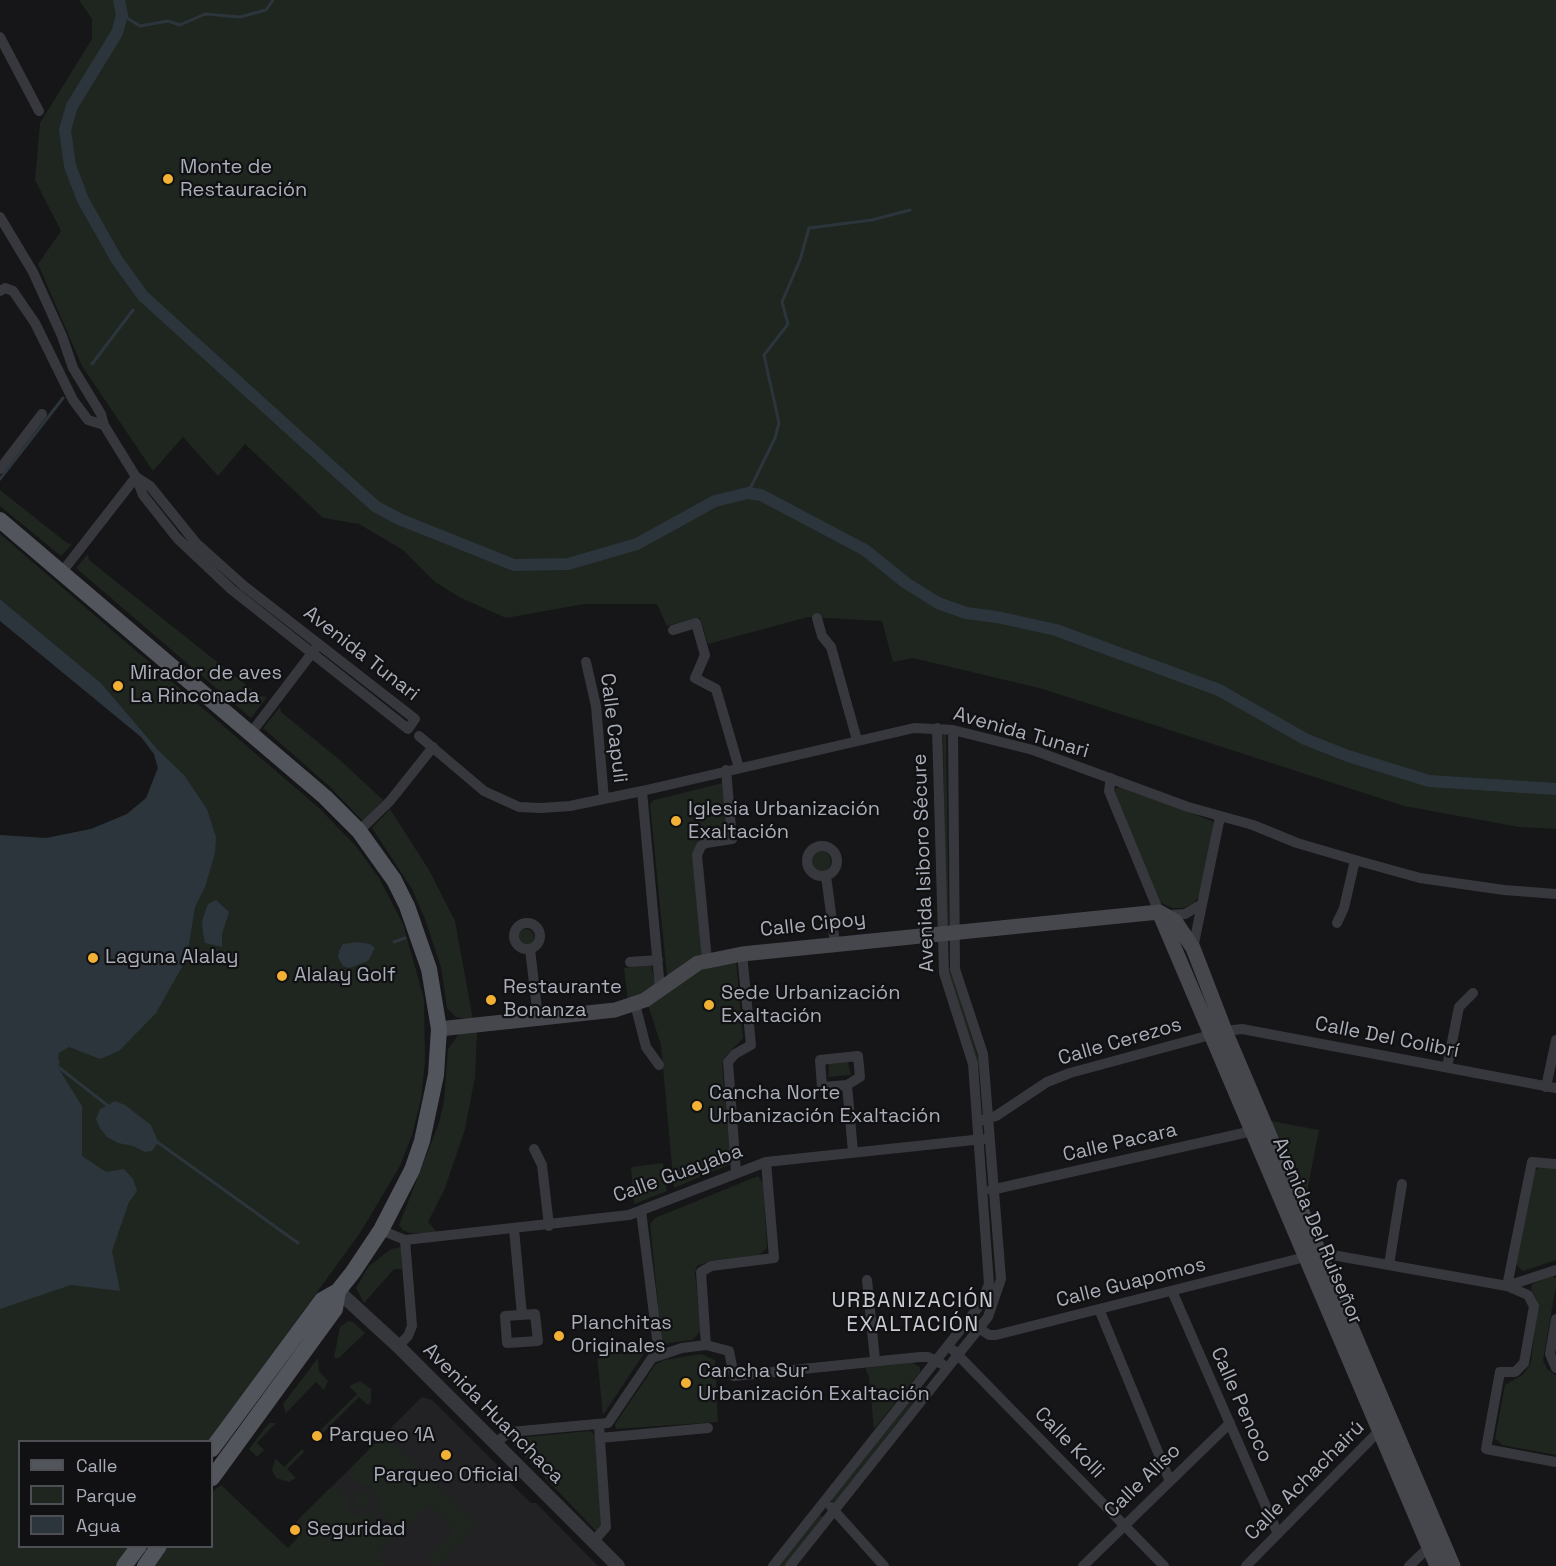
<!DOCTYPE html>
<html>
<head>
<meta charset="utf-8">
<style>
  body { margin:0 }
  #map { position:relative; width:1556px; height:1566px; overflow:hidden; background:#161618; font-family:"Space Grotesk",sans-serif }
  canvas { display:block }
  .legend { position:absolute; left:18px; top:1440px; width:195px; height:108px; box-sizing:border-box; background:#111113; border:2px solid #4d4f55; margin:0; padding:8px 10px; list-style:none; font-size:18px; color:#a8adb8 }
  .legend li { display:flex; align-items:center; gap:12px; height:30px }
  .legend b { width:30px; border:2px solid #4d4f55 }
</style>
</head>
<body>
<div id="map">
<canvas width="1556" height="1566"></canvas>
<ul class="legend">
<li><b style="height:8px;background:#53555c"></b>Calle</li>
<li><b style="height:16px;background:#1e261f"></b>Parque</li>
<li><b style="height:16px;background:#2c353c"></b>Agua</li>
</ul>
</div>
<script>
const g = document.querySelector('canvas').getContext('2d');
g.lineJoin = 'round';
function fill(path, color) { g.fillStyle = color; g.fill(path, 'evenodd'); }
const shape = rows => new Path2D(rows.map(r => 'M' + r).join(''));
function trace(path, color, width, dash) { g.strokeStyle = color; g.lineWidth = width; g.lineCap = dash ? 'butt' : 'round'; g.setLineDash(dash || []); g.stroke(path); }
function drawText(font, color, halo, rows, align = 'center') {
  g.font = font + ' "Space Grotesk",sans-serif'; g.lineWidth = 4.5; g.setLineDash([]); g.textBaseline = 'middle'; g.strokeStyle = halo; g.fillStyle = color; for (const [text, x, y, turn = 0] of rows) {
    g.save(); g.translate(x, y); g.rotate((+turn || 0) * Math.PI / 180); g.textAlign = isNaN(turn) ? turn : align; if (halo) g.strokeText(text, 0, 0); g.fillText(text, 0, 0); g.restore();
  }
}
const built = shape([
  [422,1397,432,1400,505,1473,504,1477,531,1503,536,1503,598,1566,267,1566,300,1540,292,1532,293,1525]
]);
const green = shape([
  [79,0,1556,0,1556,829,1519,827,1404,806,1043,689,913,658,893,662,882,621,808,617,708,644,700,618,667,626,657,604,584,604,506,618,459,597,435,582,403,550,359,524,323,518,245,444,218,476,183,437,153,471,82,366,38,264,61,231,35,180,40,123,92,39,92,19],
  [0,490,67,543,72,544,61,556,0,506],
  [0,534,319,808,356,846,379,878,403,924,424,999,425,1062,421,1099,412,1135,400,1166,360,1233,209,1441,20,1442,20,1546,130,1547,115,1566,0,1566,0,997,56,836,91,829,127,814,146,798,158,768,154,754,159,751,101,683,0,599],
  [88,554,89,560,260,696,267,697,251,718,76,568],
  [280,707,281,712,341,761,383,800,363,821,329,786,263,728],
  [946,734,949,927,946,927,943,735],
  [723,783,727,836,698,842,694,851,702,957,667,976,650,804,654,800],
  [1120,786,1212,821,1214,824,1199,896,1194,903,1183,908,1172,908,1156,900,1114,790],
  [390,809,429,870,455,921,473,1020,456,1017,447,1008,441,967,425,919,412,889,372,828],
  '811 861a10 10 0 1 1 20 0a10 10 0 1 1-20 0Z',
  '518 937a8 8 0 1 1 16 0a8 8 0 1 1-16 0Z',
  [736,961,743,1038,724,1058,722,1065,731,1164,674,1188,661,1045,648,1005,697,971],
  [651,965,655,984,652,988,628,1002,624,968],
  [950,968,981,1066,977,1067,947,969],
  [477,1032,475,1077,465,1129,445,1188,428,1222,438,1233,410,1233,403,1230,399,1225,439,1123,444,1101,448,1049,459,1034],
  [848,1062,851,1075,828,1077,829,1064],
  [1271,1121,1319,1130,1305,1202],
  [663,1163,667,1191,634,1204,631,1167],
  [1540,1167,1556,1168,1556,1260,1523,1271,1516,1264,1535,1170],
  [758,1176,763,1183,767,1248,759,1255,710,1261,697,1266,695,1273,701,1331,692,1340,662,1344,650,1224,655,1218],
  [401,1247,402,1269,394,1269,364,1303,356,1288,369,1266,391,1249],
  [1553,1276,1556,1278,1556,1286,1543,1360,1547,1369,1556,1375,1556,1455,1502,1445,1495,1438,1505,1385,1524,1374,1531,1362,1538,1302,1531,1289,1532,1284],
  [348,1321,353,1322,365,1333,339,1358,334,1358,340,1327],
  [645,1352,603,1415,597,1355],
  [701,1354,715,1360,718,1422,616,1429,615,1424,655,1365,664,1360],
  [318,1358,319,1371,328,1381,324,1390,316,1382,286,1413,283,1404],
  [912,1363,920,1367,920,1372,874,1429,869,1377,865,1368],
  [360,1381,371,1389,371,1402,368,1405,359,1397,314,1442,311,1439,357,1394,349,1386],
  [920,1388,923,1390,834,1503,831,1500],
  [269,1423,276,1423,257,1443,264,1450,257,1457,249,1449],
  [590,1431,595,1435,602,1527,599,1530,595,1530,512,1443,516,1438],
  [384,1434,477,1526,437,1566,427,1559,455,1531,429,1504,401,1532,377,1507,378,1496,372,1487,358,1484,348,1475,355,1468,353,1466],
  [302,1449,304,1452,287,1469,296,1478,289,1482,276,1478,272,1470,274,1462,276,1459,284,1467],
  [221,1485,288,1548,302,1533,298,1529,304,1524,299,1519,329,1489,332,1492,337,1487,346,1495,346,1504,351,1512,358,1516,371,1514,393,1538,378,1552,385,1566,153,1566,168,1547,212,1546,212,1492],
  '355 1500a7 7 0 1 1 14 0a7 7 0 1 1-14 0Z',
  [820,1515,823,1517,785,1566,779,1566]
]);
const water = shape([
  [0,599,101,683,159,751,184,775,207,809,216,837,215,853,205,887,195,907,188,950,182,967,156,1013,119,1051,100,1059,69,1047,59,1053,57,1066,82,1106,82,1156,106,1172,124,1169,133,1179,137,1191,129,1202,112,1251,120,1291,71,1285,0,1309,0,835,46,838,91,829,127,814,146,798,158,768,154,754,141,737,0,621],
  [216,900,229,912,222,934,222,947,205,943,203,933,202,921,208,904],
  [357,942,370,944,375,948,368,961,349,968,343,966,338,957,339,951,343,944],
  [115,1101,125,1105,151,1125,158,1142,152,1151,145,1152,133,1146,118,1143,107,1137,100,1128,96,1119,100,1109]
]);
const stream = shape([
  [122,15,140,26,168,21,180,25,205,14,240,17,266,10,273,0],
  [92,364,133,310],
  [0,479,63,398],
  [748,493,775,438,779,423,764,355,788,324,782,302,800,260,809,228,872,220,910,210],
  [394,942,405,938],
  [58,1061,57,1066,107,1105],
  [156,1141,298,1243]
]);
const canal = shape([
  [119,0,122,15,117,33,72,106,65,130,70,166,83,200,117,260,143,296,375,506,399,519,514,565,568,564,637,544,715,501,748,493,761,495,865,550,906,583,938,603,966,613,997,617,1056,630,1219,690,1305,739,1348,756,1429,781,1556,789]
]);
const minor = shape([
  [0,37,39,111],
  [0,217,33,272,62,336,73,368,101,414,104,425,136,477,143,495,177,538,231,589,408,729,415,719,244,586,196,543,150,486,136,477],
  [0,291,5,288,13,291,35,323,73,400,88,420,104,425],
  [0,469,42,414],
  [62,572,136,477],
  [817,618,822,636,831,647,857,740],
  [673,630,696,623,705,655,695,678,716,689,739,768],
  [586,662,596,706,604,799],
  [251,733,315,649],
  [419,736,484,791,519,807,541,808,570,806,642,791,914,728,953,730,1033,750,1188,807,1253,825,1297,843,1355,860,1420,878,1504,890,1556,894],
  [1111,778,1109,791,1159,912,1170,915,1185,914,1202,904],
  [642,791,660,989],
  [359,831,390,801,433,747],
  '807 861a15 15 0 1 1 30 0a15 15 0 1 1-30 0Z',
  [826,876,835,943],
  '514 936a13 13 0 1 1 26 0a13 13 0 1 1-26 0Z',
  [1337,923,1344,908,1355,860],
  [1193,948,1220,817],
  [530,949,538,1017],
  [707,960,697,855,701,846,706,843,732,839,726,770],
  [630,962,658,960],
  [635,1004,646,1047,659,1065],
  [858,1056,860,1077,847,1085,822,1087,820,1060,858,1056],
  [1447,1067,1459,1007,1473,993],
  [847,1085,853,1152],
  [1546,1087,1556,1040],
  [983,1120,996,1116,1047,1082,1070,1073,1225,1031,1242,1029,1556,1088],
  [534,1149,542,1165,549,1226],
  [736,1172,728,1062,735,1054,751,1045,742,954],
  [991,1190,1257,1130],
  [641,1211,659,1354],
  [514,1229,522,1315],
  [381,1230,405,1240,629,1215,766,1162,983,1139],
  [1389,1265,1402,1184],
  [867,1280,875,1360],
  [1507,1286,1528,1295,1534,1306,1524,1363,1515,1372,1500,1372,1486,1449,1556,1462],
  [1507,1286,1532,1162,1556,1164],
  [1172,1291,1278,1534],
  [1099,1309,1169,1479],
  [535,1314,538,1341,507,1343,505,1316,535,1314],
  [1556,1319,1550,1354,1556,1368],
  [973,1324,989,1335,996,1335,1321,1253,1507,1286,1556,1270],
  [706,1345,701,1272,711,1266,774,1258,766,1162],
  [398,1346,408,1336,412,1326,405,1240],
  [953,1350,1164,1566],
  [600,1438,708,1428],
  [495,1443,510,1432,608,1423,652,1358,682,1348,706,1345,729,1351,734,1376,920,1357,928,1357,942,1364],
  [831,1507,884,1566],
  [593,1542,606,1527,599,1425],
  [773,1566,980,1305,989,1284,973,1064,944,973,937,728],
  [790,1566,988,1317,1001,1279,983,1054,955,969,953,730],
  [1083,1566,1230,1423],
  [1246,1566,1379,1431,1384,1428],
  [1409,1566,1429,1547]
]);
const tertiary = shape([
  [338,1291,398,1346,618,1566]
]);
const secondary = shape([
  [1159,912,1175,921,1193,948,1225,1031,1453,1566],
  [1159,912,1437,1566],
  [439,1029,615,1010,645,1000,698,963,742,954,1159,912]
]);
const primary = shape([
  [0,520,325,797,359,831,394,880,407,906,429,969,439,1029,436,1075,422,1141,412,1170,381,1230,353,1272,338,1291,322,1300,212,1449],
  [212,1478,335,1309,338,1291],
  [124,1566,139,1546],
  [145,1566,159,1546]
]);
const markers = [
  [168,179,6,"#f2b134"],
  [118,686,6,"#f2b134"],
  [676,821,6,"#f2b134"],
  [93,958,6,"#f2b134"],
  [282,976,6,"#f2b134"],
  [491,1000,6,"#f2b134"],
  [709,1005,6,"#f2b134"],
  [697,1106,6,"#f2b134"],
  [559,1336,6,"#f2b134"],
  [686,1383,6,"#f2b134"],
  [317,1436,6,"#f2b134"],
  [446,1455,6,"#f2b134"],
  [295,1530,6,"#f2b134"]
];
const poiNames = [
  ["Monte de",180,168],
  ["Restauración",180,191],
  ["Mirador de aves",130,674],
  ["La Rinconada",130,697],
  ["Iglesia Urbanización",688,810],
  ["Exaltación",688,833],
  ["Laguna Alalay",105,958],
  ["Alalay Golf",294,976],
  ["Restaurante",503,988],
  ["Bonanza",503,1011],
  ["Sede Urbanización",721,994],
  ["Exaltación",721,1017],
  ["Cancha Norte",709,1094],
  ["Urbanización Exaltación",709,1117],
  ["Planchitas",571,1324],
  ["Originales",571,1347],
  ["Cancha Sur",698,1372],
  ["Urbanización Exaltación",698,1395],
  ["Parqueo 1A",329,1436],
  ["Parqueo Oficial",446,1476,"center"],
  ["Seguridad",307,1530]
];
const streetNames = [
  ["Avenida Tunari",361,654,38],
  ["Calle Capuli",613,728,83],
  ["Avenida Tunari",1021,733,16],
  ["Avenida Isiboro Sécure",924,863,-92],
  ["Calle Cipoy",813,925,-6],
  ["Calle Del Colibrí",1387,1038,11],
  ["Calle Cerezos",1120,1042,-16],
  ["Calle Pacara",1120,1143,-13],
  ["Calle Guayaba",678,1174,-20],
  ["Avenida Del Ruiseñor",1317,1231,67],
  ["Calle Guapomos",1131,1283,-14],
  ["Calle Penoco",1241,1405,66],
  ["Avenida Huanchaca",493,1414,45],
  ["Calle Kolli",1069,1443,46],
  ["Calle Aliso",1143,1481,-44],
  ["Calle Achachairú",1305,1481,-45]
];
const neighbourhoodNames = [
  ["URBANIZACIÓN",913,1301],
  ["EXALTACIÓN",913,1325]
];
fill(built, '#222225');
fill(green, '#1e261f');
fill(water, '#2c353c');
trace(stream, '#2c353c', 3);
trace(canal, '#2c353c', 12);
trace(minor, '#37383d', 10);
trace(tertiary, '#37383d', 14);
trace(secondary, '#45474d', 15);
trace(primary, '#53555c', 16);
for (const [x, y, r, color] of markers) { const dot = new Path2D(); dot.arc(x, y, r, 0, 2 * Math.PI); g.fillStyle = color; g.fill(dot); trace(dot, '#111113', 2); }
drawText('20px', '#a8adb8', '#111113', poiNames, 'left');
drawText('20px', '#a8adb8', '#111113', streetNames);
g.letterSpacing = '1.5px';
drawText('21px', '#c9ccd4', '#111113', neighbourhoodNames);
g.letterSpacing = '0px';
</script>
</body>
</html>
